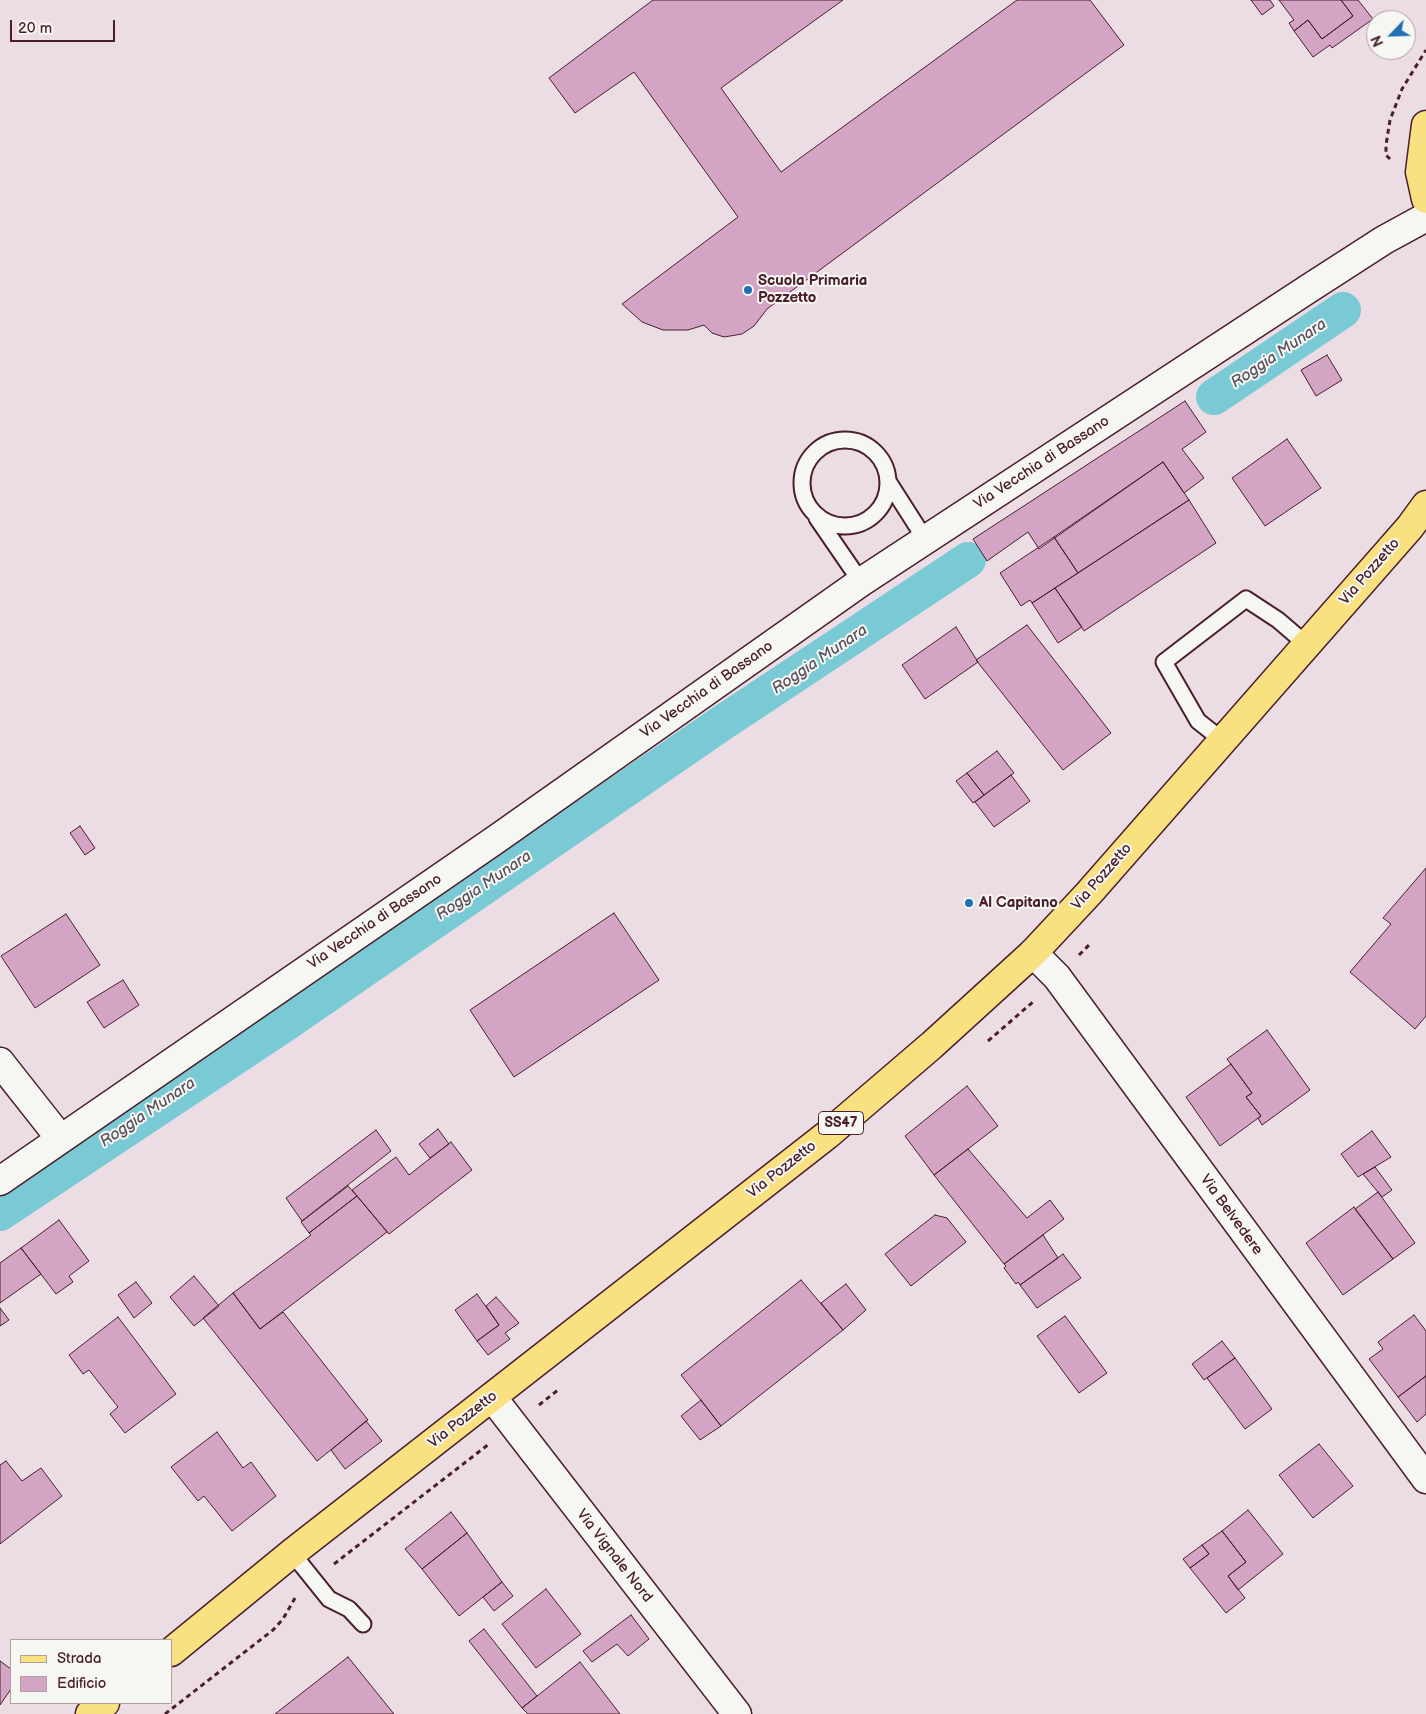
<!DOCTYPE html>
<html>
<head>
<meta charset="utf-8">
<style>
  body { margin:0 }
  #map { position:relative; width:1426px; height:1714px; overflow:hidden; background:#ecdde4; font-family:"Balsamiq Sans",sans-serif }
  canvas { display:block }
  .legend { position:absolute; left:10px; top:1639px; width:162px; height:65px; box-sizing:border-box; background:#f6f6f2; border:1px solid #b1a0a2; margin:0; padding:6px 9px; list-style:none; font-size:15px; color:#4a1f2b }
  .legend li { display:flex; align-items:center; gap:10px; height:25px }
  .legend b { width:25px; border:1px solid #b1a0a2 }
  .north { position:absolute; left:1366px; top:10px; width:50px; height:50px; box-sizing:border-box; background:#f6f6f2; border:1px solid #b1a0a2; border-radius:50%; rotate:246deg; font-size:14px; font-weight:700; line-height:20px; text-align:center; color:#4a1f2b }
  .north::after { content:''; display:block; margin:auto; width:18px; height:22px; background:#1f6fb2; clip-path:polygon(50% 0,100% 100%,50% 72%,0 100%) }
  .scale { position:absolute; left:10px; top:20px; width:105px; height:22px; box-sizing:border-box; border:2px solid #4a1f2b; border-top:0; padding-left:6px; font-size:15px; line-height:18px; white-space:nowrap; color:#4a1f2b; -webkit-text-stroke:4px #f6f6f2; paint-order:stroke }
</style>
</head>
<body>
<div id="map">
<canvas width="1426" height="1714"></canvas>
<ul class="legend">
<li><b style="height:6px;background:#f9e181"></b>Strada</li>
<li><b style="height:14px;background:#d4a4c4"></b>Edificio</li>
</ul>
<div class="north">N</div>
<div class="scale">20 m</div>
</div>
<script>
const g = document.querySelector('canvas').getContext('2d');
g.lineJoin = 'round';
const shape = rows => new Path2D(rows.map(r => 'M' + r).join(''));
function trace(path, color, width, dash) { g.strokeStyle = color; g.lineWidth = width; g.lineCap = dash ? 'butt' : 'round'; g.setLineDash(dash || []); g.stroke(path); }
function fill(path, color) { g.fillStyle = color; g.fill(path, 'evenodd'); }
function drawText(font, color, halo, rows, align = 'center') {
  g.font = font + ' "Balsamiq Sans",sans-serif'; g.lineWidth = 4; g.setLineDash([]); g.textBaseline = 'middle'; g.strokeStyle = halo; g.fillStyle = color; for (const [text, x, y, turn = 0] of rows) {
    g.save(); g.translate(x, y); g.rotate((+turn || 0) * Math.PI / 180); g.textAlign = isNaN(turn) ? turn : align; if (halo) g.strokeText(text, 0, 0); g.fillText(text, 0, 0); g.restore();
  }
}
const canal = shape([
  [1214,397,1343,310],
  [0,1213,283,1025,722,723,968,560]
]);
const building = shape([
  [653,0,843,0,721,88,781,172,1017,0,1090,0,1124,45,767,309,754,326,742,334,724,337,712,333,704,325,688,330,663,330,642,322,622,304,738,217,634,72,575,113,549,78,653,0],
  [1251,0,1270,0,1274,6,1262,15,1251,0],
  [1279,0,1341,0,1353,16,1322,39,1308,20,1294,31,1289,23,1294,20,1279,0],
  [1341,0,1358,0,1373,19,1332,48,1330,45,1313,57,1294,31,1308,20,1322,39,1353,16,1341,0],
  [1327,355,1342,380,1316,396,1301,370,1327,355],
  [1185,401,1206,432,1182,449,1204,478,1184,493,1163,462,1039,549,1028,532,987,561,973,539,1185,401],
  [1287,439,1321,488,1265,526,1232,478,1287,439],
  [1163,462,1189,500,1078,573,1054,537,1163,462],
  [1189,500,1216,543,1084,631,1055,588,1189,500],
  [1054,537,1078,573,1032,603,1030,600,1021,606,1000,573,1054,537],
  [1055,588,1082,627,1058,643,1032,603,1055,588],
  [1027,625,1111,733,1063,770,976,660,1027,625],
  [956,627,978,662,925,699,902,665,956,627],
  [997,751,1014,773,984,795,967,773,997,751],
  [967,773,984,795,973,803,956,781,967,773],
  [1011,775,1030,801,994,827,975,802,1011,775],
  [80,826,95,848,85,855,70,833,80,826],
  [1426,868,1426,1016,1415,1029,1350,972,1391,924,1383,918,1426,868],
  [614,913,659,980,514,1077,470,1010,614,913],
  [66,914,100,965,35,1008,1,956,66,914],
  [123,980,139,1005,104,1028,87,1002,123,980],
  [1267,1030,1310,1090,1262,1125,1258,1118,1261,1116,1246,1097,1252,1093,1227,1059,1267,1030],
  [1231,1064,1252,1093,1246,1097,1261,1116,1220,1146,1186,1097,1231,1064],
  [967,1086,998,1126,934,1175,905,1136,967,1086],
  [438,1129,449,1144,430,1158,419,1144,438,1129],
  [376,1130,391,1151,302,1221,286,1198,376,1130],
  [1372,1131,1391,1157,1358,1177,1341,1154,1372,1131],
  [451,1142,472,1170,389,1234,352,1190,396,1157,409,1175,451,1142],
  [968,1149,1027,1218,1050,1200,1064,1219,1004,1264,934,1175,968,1149],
  [1375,1167,1392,1190,1382,1197,1363,1174,1375,1167],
  [348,1186,357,1196,309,1233,301,1222,348,1186],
  [1378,1192,1415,1243,1393,1259,1355,1209,1378,1192],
  [357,1196,387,1232,260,1329,233,1293,311,1235,309,1233,357,1196],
  [1354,1207,1393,1259,1343,1295,1306,1243,1354,1207],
  [935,1215,947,1218,966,1242,911,1286,885,1254,935,1215],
  [59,1220,89,1261,69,1276,73,1282,56,1294,21,1248,59,1220],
  [1043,1235,1058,1258,1020,1285,1018,1282,1016,1284,1004,1268,1006,1266,1004,1264,1043,1235],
  [21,1248,41,1274,0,1303,0,1263,21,1248],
  [1063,1254,1081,1278,1037,1308,1020,1285,1063,1254],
  [194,1276,219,1306,194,1326,170,1297,194,1276],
  [801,1280,843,1330,721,1426,681,1375,801,1280],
  [136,1282,152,1303,134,1318,118,1295,136,1282],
  [846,1284,866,1310,843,1330,821,1303,846,1284],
  [233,1293,260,1329,283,1312,368,1420,317,1461,203,1318,233,1293],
  [477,1294,499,1325,477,1341,455,1310,477,1294],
  [496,1297,519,1323,505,1333,510,1339,488,1355,477,1341,499,1325,486,1306,496,1297],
  [0,1308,9,1320,0,1326,0,1308],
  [1414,1315,1426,1331,1426,1376,1398,1397,1369,1359,1383,1349,1378,1342,1414,1315],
  [1065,1316,1107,1373,1079,1393,1037,1336,1065,1316],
  [118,1317,176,1394,125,1433,110,1414,118,1407,89,1370,83,1374,69,1355,118,1317],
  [1222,1341,1235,1358,1204,1380,1192,1364,1222,1341],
  [1235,1358,1272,1409,1245,1429,1207,1378,1235,1358],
  [1426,1376,1426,1414,1417,1422,1398,1397,1426,1376],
  [701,1400,721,1426,700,1440,681,1416,701,1400],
  [366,1421,382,1441,345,1469,331,1450,366,1421],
  [217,1432,243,1468,251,1462,276,1496,232,1531,204,1496,198,1501,171,1467,217,1432],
  [1319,1444,1353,1486,1313,1518,1279,1475,1319,1444],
  [6,1461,22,1481,41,1468,62,1496,0,1544,0,1465,6,1461],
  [1248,1510,1283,1554,1238,1590,1228,1576,1246,1562,1222,1531,1248,1510],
  [451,1512,467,1533,422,1569,405,1549,451,1512],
  [1222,1531,1246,1562,1228,1576,1245,1598,1226,1613,1190,1568,1209,1554,1202,1545,1222,1531],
  [467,1533,502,1582,459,1616,422,1569,467,1533],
  [1202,1545,1209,1554,1190,1568,1183,1559,1202,1545],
  [502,1582,513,1596,494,1611,483,1597,502,1582],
  [546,1589,581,1634,536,1668,502,1624,546,1589],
  [631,1615,649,1639,628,1656,617,1644,592,1662,583,1651,631,1615],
  [484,1629,537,1696,522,1708,469,1641,484,1629],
  [348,1657,394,1714,275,1714,348,1657],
  [0,1661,11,1669,11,1689,0,1705,0,1661],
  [580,1662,620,1714,528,1714,522,1708,580,1662]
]);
const path = shape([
  [1390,159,1386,155,1386,145,1390,120,1402,89,1426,50],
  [1079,955,1089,945],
  [988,1041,1034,1001],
  [539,1405,558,1390],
  [334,1564,489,1444],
  [165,1714,273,1630,283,1619,295,1598]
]);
const service = shape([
  '802 483a43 43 0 1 1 86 0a43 43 0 1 1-86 0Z',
  [888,481,925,539],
  [817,518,861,582],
  [1222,740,1198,721,1164,662,1246,599,1278,620,1306,644],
  [292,1553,329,1599,349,1609,363,1624]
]);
const minor = shape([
  [1033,953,1057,977,1426,1479],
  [0,1062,60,1138],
  [0,1181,498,838,861,582,1308,289,1384,240,1426,217],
  [492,1397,737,1714]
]);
const primary = shape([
  [1426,125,1420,172,1426,199],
  [171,1652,292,1553,827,1135,932,1045,1033,953,1089,893,1410,527,1426,505],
  [90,1714,105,1703]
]);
const markers = [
  [748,290,5,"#1f6fb2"],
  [969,903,5,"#1f6fb2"]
];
const shields = [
  [841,1123,45]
];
const shieldNames = [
  ["SS47",841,1123]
];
const poiNames = [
  ["Scuola Primaria",758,281],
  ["Pozzetto",758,298],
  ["Al Capitano",979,903]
];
const streetNames = [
  ["Via Vecchia di Bassano",1042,463,-33],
  ["Via Pozzetto",1370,572,-49],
  ["Via Vecchia di Bassano",707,690,-35],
  ["Via Pozzetto",1102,877,-49],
  ["Via Vecchia di Bassano",375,922,-34],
  ["Via Pozzetto",782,1170,-38],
  ["Via Belvedere",1231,1215,54],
  ["Via Pozzetto",463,1420,-38],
  ["Via Vignale Nord",614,1556,52]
];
const waterNames = [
  ["Roggia Munara",1279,354,-34],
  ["Roggia Munara",820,660,-34],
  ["Roggia Munara",484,886,-34],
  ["Roggia Munara",148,1113,-34]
];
trace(canal, '#7acad5', 36);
fill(building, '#d4a4c4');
trace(building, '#4a1f2b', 1);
trace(service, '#4a1f2b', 19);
trace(minor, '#4a1f2b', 31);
trace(primary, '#4a1f2b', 31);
trace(path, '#4a1f2b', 3, [5, 4]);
trace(service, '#f6f6f2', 15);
trace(minor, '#f6f6f2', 28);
trace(primary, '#f9e181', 28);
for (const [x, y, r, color] of markers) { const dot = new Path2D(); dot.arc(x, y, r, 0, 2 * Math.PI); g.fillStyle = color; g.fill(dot); trace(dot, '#f6f6f2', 2); }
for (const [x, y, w] of shields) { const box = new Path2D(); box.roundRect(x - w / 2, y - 11.5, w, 23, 4); g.fillStyle = '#f6f6f2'; g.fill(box); trace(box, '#4a1f2b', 1); }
drawText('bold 14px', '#4a1f2b', null, shieldNames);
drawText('bold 15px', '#4a1f2b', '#f6f6f2', poiNames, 'left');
drawText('15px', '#4a1f2b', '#f6f6f2', streetNames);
drawText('italic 16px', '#58525e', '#f6f6f2', waterNames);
</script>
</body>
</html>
